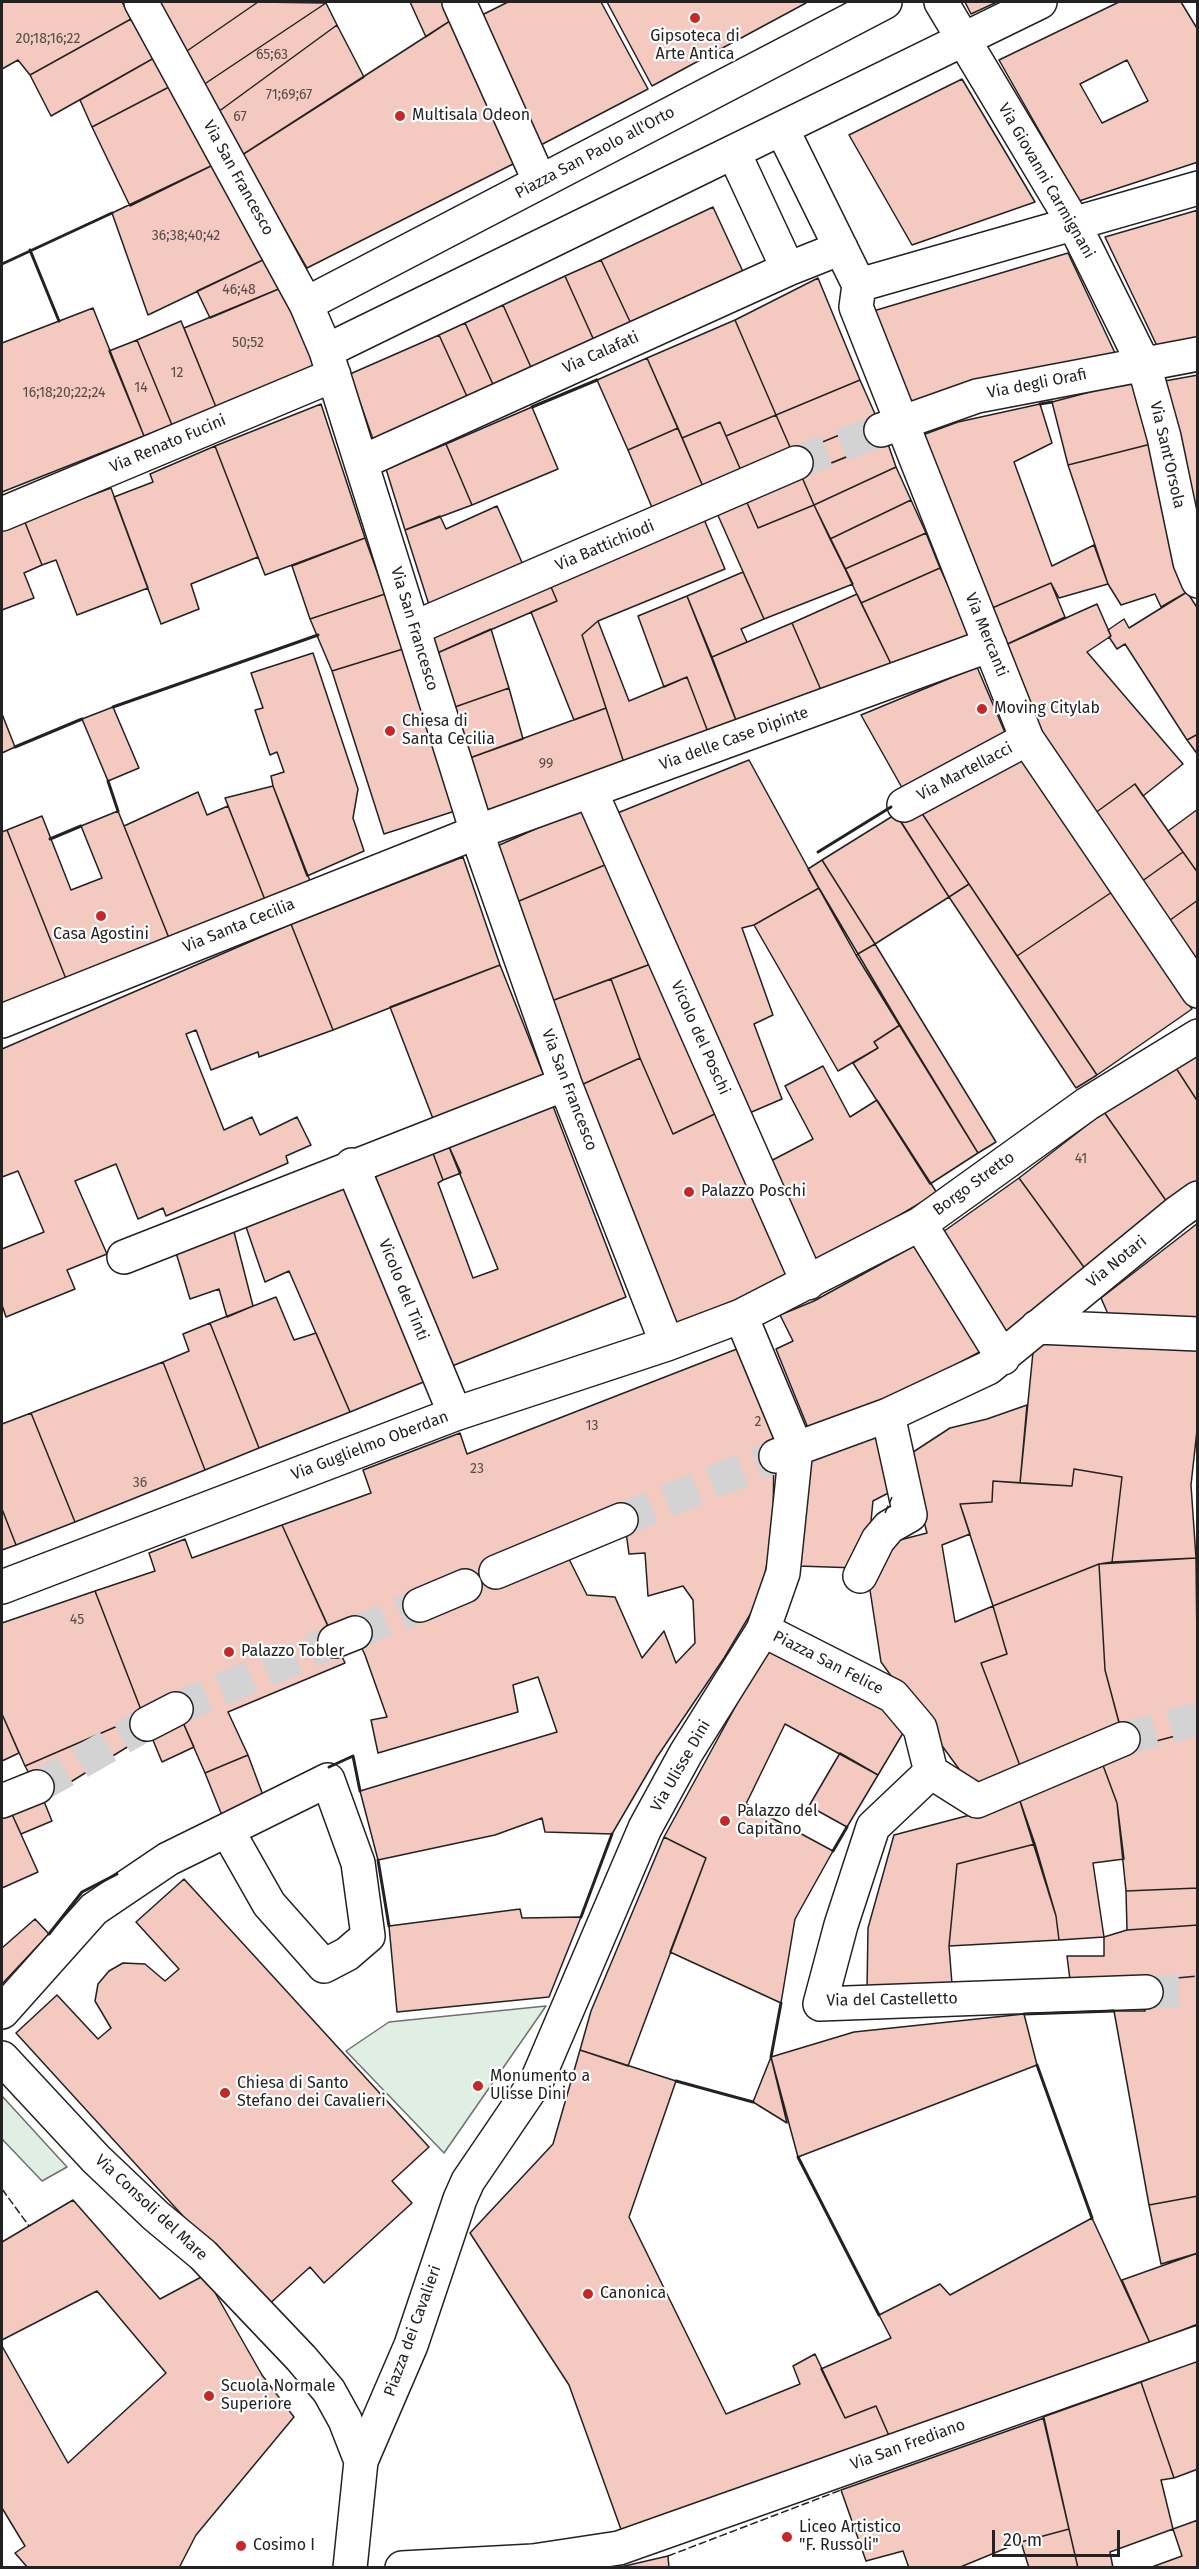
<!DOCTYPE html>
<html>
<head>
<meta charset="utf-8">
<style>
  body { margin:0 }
  #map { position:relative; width:1199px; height:2569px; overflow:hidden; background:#fff; font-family:"Fira Sans",sans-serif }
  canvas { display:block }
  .frame { position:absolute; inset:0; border:3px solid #222; pointer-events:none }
  .scale { position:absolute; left:992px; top:2530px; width:128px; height:27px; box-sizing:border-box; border:3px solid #222; border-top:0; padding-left:8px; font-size:18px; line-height:21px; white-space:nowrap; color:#222; -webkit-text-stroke:4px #fff; paint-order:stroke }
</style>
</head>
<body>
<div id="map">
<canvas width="1199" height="2569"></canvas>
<div class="frame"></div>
<div class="scale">20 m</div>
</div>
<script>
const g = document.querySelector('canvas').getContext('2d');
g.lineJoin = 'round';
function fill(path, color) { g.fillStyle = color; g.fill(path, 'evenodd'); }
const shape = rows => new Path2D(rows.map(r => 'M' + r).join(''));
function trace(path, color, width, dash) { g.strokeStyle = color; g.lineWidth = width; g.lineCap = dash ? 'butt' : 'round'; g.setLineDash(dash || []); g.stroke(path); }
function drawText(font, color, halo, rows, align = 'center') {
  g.font = font + ' "Fira Sans",sans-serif'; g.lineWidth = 4.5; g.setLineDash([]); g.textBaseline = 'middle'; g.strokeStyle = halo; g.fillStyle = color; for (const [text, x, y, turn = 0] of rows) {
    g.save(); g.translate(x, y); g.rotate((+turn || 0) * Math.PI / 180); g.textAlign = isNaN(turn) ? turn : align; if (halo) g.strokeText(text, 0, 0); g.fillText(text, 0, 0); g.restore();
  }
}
const green = shape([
  [546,2006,444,2153,346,2051,389,2022,546,2006],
  [2,2096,67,2167,42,2181,2,2139,2,2096]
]);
const building = shape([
  [2,2,122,2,131,19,30,75,18,60,2,69,2,2],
  [156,2,258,2,184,53,156,2],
  [258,2,326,3,203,85,184,53,258,2],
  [410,2,446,2,453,19,426,37,410,2],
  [508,2,601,2,648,89,537,147,478,17,508,2],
  [607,2,805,2,806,3,652,86,607,2],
  [965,2,997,2,971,14,965,2],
  [1119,2,1181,2,1198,30,1198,162,1079,201,999,60,1119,2],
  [1127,60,1148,101,1102,123,1080,84,1127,60],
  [326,3,337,25,218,112,203,85,326,3],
  [131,19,154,58,51,116,30,75,131,19],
  [453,19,517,162,307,268,242,155,453,19],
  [337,25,364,77,242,155,218,112,337,25],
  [154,58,169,87,92,127,80,100,154,58],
  [962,79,1035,202,912,245,849,135,962,79],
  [169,87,213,165,130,206,92,127,169,87],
  [213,165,265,259,148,315,112,213,213,165],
  [713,207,745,276,633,328,601,260,713,207],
  [1198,210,1198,338,1157,346,1105,237,1198,210],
  [1068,253,1115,353,906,409,870,312,1068,253],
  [265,259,281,288,210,318,197,291,265,259],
  [601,260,633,328,596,345,565,276,601,260],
  [565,276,596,345,534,374,503,305,565,276],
  [818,278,860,380,776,415,735,320,818,278],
  [281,288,315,365,216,407,184,328,281,288],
  [503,305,534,374,496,391,465,323,503,305],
  [93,308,144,436,2,492,2,343,93,308],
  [735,320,776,415,726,436,720,422,682,438,647,358,735,320],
  [181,321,216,407,172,425,137,340,181,321],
  [465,323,496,391,470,403,439,335,465,323],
  [439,335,470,403,375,445,350,374,439,335],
  [137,340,172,425,144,436,109,351,137,340],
  [647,358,678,428,628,450,597,380,647,358],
  [1198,375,1198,524,1159,382,1198,375],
  [1139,379,1155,443,1068,465,1052,402,1139,379],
  [860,380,887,441,851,455,842,434,793,454,776,415,860,380],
  [321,404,365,538,265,575,215,446,321,404],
  [1040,404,1052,443,1014,462,1052,566,1094,545,1108,584,1059,598,1051,583,985,611,917,437,958,422,1040,404],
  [532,407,558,469,472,505,446,444,532,407],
  [776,415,793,454,742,473,726,436,776,415],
  [720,422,742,473,704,489,682,438,720,422],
  [678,428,704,489,653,510,628,450,678,428],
  [842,434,851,455,801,475,793,454,842,434],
  [887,441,896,467,814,505,801,475,887,441],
  [1155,443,1187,592,1161,607,1155,594,1121,605,1108,584,1068,465,1155,443],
  [446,444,472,505,405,530,386,469,446,444],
  [215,446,258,557,191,584,199,609,161,624,114,497,153,482,150,474,215,446],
  [896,467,911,500,830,539,814,505,896,467],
  [801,475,814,505,758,528,745,498,801,475],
  [111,488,148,588,77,615,56,560,42,565,24,520,111,488],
  [745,498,758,528,814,505,853,584,764,619,716,511,745,498],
  [911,500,926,533,845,569,830,539,911,500],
  [497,506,524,567,430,608,405,530,440,516,446,529,497,506],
  [703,517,725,569,598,621,582,635,606,708,574,720,531,612,557,601,548,580,703,517],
  [24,520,42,565,24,573,34,598,2,610,2,529,24,520],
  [926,533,940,568,861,603,845,569,926,533],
  [365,538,385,594,310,619,292,566,365,538],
  [940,568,971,636,894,670,861,603,940,568],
  [743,572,764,619,741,629,747,642,712,657,687,596,743,572],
  [548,580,557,601,435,654,428,631,548,580],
  [1051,583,1065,617,1001,647,985,611,1051,583],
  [1187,592,1198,609,1198,734,1187,740,1125,644,1117,649,1109,637,1111,636,1108,630,1124,619,1129,628,1187,592],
  [385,594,403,649,332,671,310,619,385,594],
  [857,594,894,670,824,697,792,623,857,594],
  [687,596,739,728,711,740,687,677,664,687,638,616,687,596],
  [1097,604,1111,636,1087,652,1183,764,1143,796,1135,784,1091,816,1044,747,1001,647,1097,604],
  [598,621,629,701,687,677,711,740,626,769,582,635,598,621],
  [792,623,824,697,739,728,712,657,792,623],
  [491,629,509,688,452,708,435,654,491,629],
  [403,649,455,811,384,834,332,671,403,649],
  [313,653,358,789,353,818,364,851,307,876,273,786,271,776,284,772,277,752,270,755,255,710,263,708,251,673,313,653],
  [977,667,1009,742,905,793,861,715,977,667],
  [509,688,523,739,467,759,452,708,509,688],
  [113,707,139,768,108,781,82,719,113,707],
  [606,708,626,769,487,822,467,759,606,708],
  [2,714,15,747,2,753,2,714],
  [1198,734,1198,755,1187,740,1198,734],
  [1020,753,1112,892,1017,956,917,806,1020,753],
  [749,760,819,888,754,925,742,928,773,1015,754,1024,782,1099,740,1117,615,814,749,760],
  [1135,784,1183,852,1138,884,1091,816,1135,784],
  [273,786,312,886,267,905,225,798,273,786],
  [198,792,207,815,228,806,267,905,171,943,124,826,198,792],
  [587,806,612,862,512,904,495,847,587,806],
  [917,806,969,884,949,897,897,816,917,806],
  [1198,809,1198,873,1168,831,1198,809],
  [118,811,171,943,68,984,7,830,42,816,71,890,102,878,81,826,118,811],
  [896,814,949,897,875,944,822,860,896,814],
  [7,830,68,984,2,1010,2,832,7,830],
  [1183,852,1198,873,1198,900,1166,923,1138,884,1183,852],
  [463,857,500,965,333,1030,291,924,463,857],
  [822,860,875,944,856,955,808,869,822,860],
  [612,862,656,962,546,1003,512,904,612,862],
  [969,884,1097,1075,1076,1088,949,897,969,884],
  [819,888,900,1025,874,1042,878,1048,838,1071,754,925,819,888],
  [1112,892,1192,1009,1097,1075,1017,956,1112,892],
  [1198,900,1198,966,1166,923,1198,900],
  [291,924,333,1030,259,1057,258,1052,211,1070,196,1030,186,1034,224,1130,252,1117,260,1135,297,1117,311,1145,286,1156,288,1163,166,1216,163,1208,138,1219,116,1164,75,1181,107,1254,67,1270,75,1289,6,1317,2,1305,2,1249,44,1232,18,1171,2,1177,2,1049,291,924],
  [875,944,996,1142,978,1153,856,955,875,944],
  [656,962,723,1110,673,1134,640,1058,611,979,656,962],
  [500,965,546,1081,435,1124,390,1007,500,965],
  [611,979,640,1058,579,1086,546,1003,611,979],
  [900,1025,978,1153,930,1184,853,1063,878,1048,874,1042,900,1025],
  [1198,1054,1198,1102,1176,1068,1198,1054],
  [640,1058,673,1134,723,1110,795,1275,673,1326,579,1086,640,1058],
  [823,1066,850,1117,877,1100,937,1193,809,1269,763,1165,813,1139,785,1086,823,1066],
  [1176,1068,1198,1102,1198,1181,1167,1202,1104,1112,1176,1068],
  [551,1101,626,1297,452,1366,409,1259,404,1260,368,1171,431,1148,443,1180,438,1183,473,1278,498,1269,447,1142,551,1101],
  [1104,1112,1167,1202,1086,1270,1019,1178,1104,1112],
  [447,1142,461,1173,443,1180,431,1148,447,1142],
  [345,1178,426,1381,350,1412,289,1271,265,1282,244,1221,345,1178],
  [1019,1178,1086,1270,1004,1337,933,1239,1019,1178],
  [1198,1223,1198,1327,1111,1321,1101,1298,1198,1223],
  [232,1224,253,1306,227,1317,219,1289,190,1299,174,1246,232,1224],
  [923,1241,989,1347,921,1383,866,1407,808,1428,776,1349,793,1341,780,1315,814,1301,923,1241],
  [276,1297,294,1340,316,1333,350,1412,259,1448,210,1323,276,1297],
  [210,1323,259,1448,205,1470,163,1362,189,1351,183,1334,210,1323],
  [1034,1342,1198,1350,1198,1421,1191,1485,1196,1558,1112,1562,1122,1477,1074,1469,1072,1486,1020,1483,1034,1342],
  [742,1347,772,1416,774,1441,773,1534,760,1598,724,1658,657,1757,612,1834,545,1832,542,1818,495,1835,378,1860,360,1791,557,1732,538,1677,513,1685,518,1712,378,1753,371,1720,387,1717,365,1655,355,1633,331,1633,282,1525,371,1493,363,1470,460,1433,467,1454,742,1347],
  [626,1532,629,1554,645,1553,648,1596,683,1586,693,1600,695,1643,676,1663,664,1631,642,1658,615,1597,587,1595,568,1557,626,1532],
  [163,1362,205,1470,75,1522,31,1413,163,1362],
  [1027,1405,1020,1483,993,1481,992,1502,960,1504,970,1534,942,1545,955,1622,993,1606,1007,1654,981,1663,1022,1771,975,1791,881,1662,868,1577,888,1543,927,1533,907,1456,950,1428,987,1419,1027,1405],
  [31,1413,75,1522,16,1545,2,1509,2,1424,31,1413],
  [877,1429,896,1489,873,1501,868,1552,857,1568,798,1566,811,1451,877,1429],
  [1074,1469,1122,1477,1112,1562,1099,1564,993,1606,960,1504,992,1502,993,1481,1072,1486,1074,1469],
  [2,1509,16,1545,2,1550,2,1509],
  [282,1525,345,1663,228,1712,248,1755,205,1773,181,1718,143,1715,95,1591,155,1571,149,1553,185,1539,192,1558,282,1525],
  [1196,1558,1198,1730,1126,1749,1105,1670,1099,1564,1196,1558],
  [1099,1564,1105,1670,1120,1726,1022,1771,981,1663,1007,1654,993,1606,1099,1564],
  [95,1591,143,1715,25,1766,2,1714,2,1623,95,1591],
  [768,1647,909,1723,878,1775,785,1724,746,1804,833,1851,795,1919,781,2003,670,1952,706,1858,664,1837,768,1647],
  [2,1714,19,1753,2,1761,2,1714],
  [143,1715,150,1733,43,1799,25,1766,143,1715],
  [181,1718,194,1747,162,1762,150,1733,181,1718],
  [1198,1730,1198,1888,1126,1891,1117,1803,1101,1760,1126,1749,1198,1730],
  [840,1753,878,1775,847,1827,809,1806,840,1753],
  [248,1755,264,1798,223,1818,205,1773,248,1755],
  [1101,1760,1117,1803,1124,1859,1093,1863,1104,1937,1059,1940,1056,1916,1019,1798,1101,1760],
  [1019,1798,1035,1844,957,1864,949,1946,952,1984,867,1990,868,1928,894,1835,989,1810,1019,1798],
  [43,1799,52,1821,21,1834,11,1812,43,1799],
  [11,1812,38,1872,2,1888,2,1817,11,1812],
  [664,1837,706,1858,628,2066,580,2050,591,2011,664,1837],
  [1035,1844,1056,1916,1059,1940,949,1946,957,1864,1035,1844],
  [184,1879,429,2147,392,2181,412,2203,324,2283,310,2267,266,2307,16,2033,57,1995,98,2039,111,2028,95,2001,98,1984,109,1971,123,1963,145,1964,165,1981,179,1969,136,1922,184,1879],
  [1198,1888,1198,1925,1127,1930,1126,1891,1198,1888],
  [520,1909,522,1918,581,1917,549,1997,397,2012,389,1926,520,1909],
  [35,1919,49,1934,2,1984,2,1948,35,1919],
  [1198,1925,1198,1976,1145,1981,1070,1980,1067,1956,1104,1956,1104,1937,1127,1930,1198,1925],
  [1198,1976,1198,2196,1149,2205,1114,2011,1145,2011,1145,1981,1198,1976],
  [1024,2014,1037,2065,798,2157,771,2057,854,2032,1024,2014],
  [580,2050,676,2081,629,2217,726,2414,800,2384,793,2366,815,2354,845,2418,876,2406,890,2438,623,2535,569,2385,470,2233,553,2144,580,2050],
  [771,2057,787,2123,753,2102,771,2057],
  [1198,2196,1198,2253,1161,2264,1149,2205,1198,2196],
  [73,2200,160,2299,205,2275,262,2375,294,2417,196,2535,179,2568,28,2568,15,2553,25,2546,2,2508,2,2346,68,2463,166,2373,97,2291,2,2340,2,2242,73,2200],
  [1092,2218,1150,2343,890,2438,876,2406,845,2418,821,2369,891,2338,879,2315,940,2284,950,2295,1092,2218],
  [1198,2253,1198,2324,1150,2343,1122,2280,1198,2253],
  [1198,2360,1198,2469,1174,2478,1141,2382,1198,2360],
  [1141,2382,1174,2478,1161,2480,1173,2529,1110,2552,1113,2568,1078,2568,1043,2417,1141,2382],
  [1044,2418,1069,2529,1021,2542,958,2568,909,2568,903,2551,866,2561,841,2490,1044,2418],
  [1198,2520,1198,2568,1149,2568,1182,2556,1173,2529,1198,2520],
  [1069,2529,1078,2568,1029,2568,1021,2542,1069,2529],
  [668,2556,669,2568,616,2568,668,2556]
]);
const minorTunnel = shape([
  [796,463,881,430],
  [621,1520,774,1457],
  [355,1633,420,1605],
  [176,1709,335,1641],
  [1123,1739,1198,1719],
  [37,1787,147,1724],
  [1146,1992,1198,1991]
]);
const minor = shape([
  [141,2,306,304,326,351,483,851,565,1084,667,1344],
  [459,2,540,182],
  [941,2,1074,224,1144,365,1164,437,1190,562,1198,581],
  [782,129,859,285,856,307,1027,739,1198,991],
  [734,153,788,269],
  [859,285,1198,188],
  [306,304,885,2],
  [326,351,1040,2],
  [881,430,977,396,1198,354],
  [362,462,788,269,841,248],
  [2,514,334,375],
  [414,628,796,463],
  [591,792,808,1283],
  [904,805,1027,739],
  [2,1021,477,832,990,645],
  [352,1165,455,1414],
  [920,1224,1003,1358],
  [124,1257,565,1084],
  [1037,1327,1198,1334],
  [776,1456,888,1415,988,1368,1177,1213,1198,1198],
  [496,1572,621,1520],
  [860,1576,878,1540,889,1527,910,1515,888,1415],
  [2,1587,455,1414,667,1344,741,1316,920,1224,1087,1104,1198,1036],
  [420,1605,465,1586],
  [763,1630,893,1696,920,1728,931,1772],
  [335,1641,355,1633],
  [147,1724,176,1709],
  [1123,1739,977,1801,931,1772,873,1827,841,1925,820,2004,1146,1992],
  [2,1801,37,1787],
  [2,2012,94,1909,168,1859,227,1830,328,1780,358,1863,368,1936,347,1954,324,1966,269,1904,227,1830],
  [2,2058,96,2159,156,2216,203,2255,301,2358,329,2391,345,2420,361,2461],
  [350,2568,361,2461,411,2345,460,2199,468,2181,538,2078,645,1828,686,1753,763,1630,783,1573,796,1448,741,1316],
  [402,2568,533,2561,619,2548,1198,2343]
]);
const fence = shape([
  [885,1513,892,1497],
  [2,2189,29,2226],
  [668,2556,841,2490]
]);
const wall = shape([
  [30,250,59,321],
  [2,264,112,213],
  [1040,404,1052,402],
  [532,407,597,380],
  [113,707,318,635],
  [15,747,82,719],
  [108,781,118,811],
  [50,839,81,826],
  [818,852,891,807],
  [329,1767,353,1756,360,1791],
  [833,1851,847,1827],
  [378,1860,389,1926],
  [581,1917,612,1834],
  [49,1934,82,1892,117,1874],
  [1024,2014,1114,2011],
  [771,2057,781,2003],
  [1037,2065,1092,2218],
  [676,2081,753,2102],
  [798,2157,879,2315]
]);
const markers = [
  [695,18,6,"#c62828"],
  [400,116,6,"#c62828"],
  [982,709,6,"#c62828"],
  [390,731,6,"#c62828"],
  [101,916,6,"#c62828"],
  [689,1192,6,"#c62828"],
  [229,1652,6,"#c62828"],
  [725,1821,6,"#c62828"],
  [478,2086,6,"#c62828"],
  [225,2093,6,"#c62828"],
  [588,2294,6,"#c62828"],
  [209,2396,6,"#c62828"],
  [787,2537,6,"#c62828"],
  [241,2546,6,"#c62828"]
];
const numberNames = [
  ["20;18;16;22",48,39],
  ["65;63",272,55],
  ["71;69;67",289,95],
  ["67",240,117],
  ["36;38;40;42",186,236],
  ["46;48",239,290],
  ["50;52",248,343],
  ["12",177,373],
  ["14",141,388],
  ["16;18;20;22;24",64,393],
  ["99",546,764],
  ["41",1081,1159],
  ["2",758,1422],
  ["13",592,1426],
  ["23",477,1469],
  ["36",140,1483],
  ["45",77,1620]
];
const poiNames = [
  ["Gipsoteca di",695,37,"center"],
  ["Arte Antica",695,55,"center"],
  ["Multisala Odeon",412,116],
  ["Moving Citylab",994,709],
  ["Chiesa di",402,722],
  ["Santa Cecilia",402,740],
  ["Casa Agostini",101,935,"center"],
  ["Palazzo Poschi",701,1192],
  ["Palazzo Tobler",241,1652],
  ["Palazzo del",737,1812],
  ["Capitano",737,1830],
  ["Monumento a",490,2077],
  ["Ulisse Dini",490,2095],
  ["Chiesa di Santo",237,2084],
  ["Stefano dei Cavalieri",237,2102],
  ["Canonica",600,2294],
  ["Scuola Normale",221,2387],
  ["Superiore",221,2405],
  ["Liceo Artistico",799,2528],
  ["\"F. Russoli\"",799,2546],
  ["Cosimo I",253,2546]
];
const streetNames = [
  ["Piazza San Paolo all'Orto",595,153,-28],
  ["Via San Francesco",238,178,61],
  ["Via Giovanni Carmignani",1046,181,60],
  ["Via Calafati",601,353,-24],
  ["Via degli Orafi",1037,384,-11],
  ["Via Renato Fucini",168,444,-23],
  ["Via Sant'Orsola",1167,455,77],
  ["Via Battichiodi",605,546,-23],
  ["Via San Francesco",414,629,73],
  ["Via Mercanti",986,635,68],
  ["Via delle Case Dipinte",734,739,-20],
  ["Via Martellacci",965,772,-28],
  ["Via Santa Cecilia",239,926,-22],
  ["Vicolo del Poschi",700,1038,66],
  ["Via San Francesco",569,1090,69],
  ["Borgo Stretto",974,1184,-36],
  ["Via Notari",1117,1262,-39],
  ["Vicolo del Tinti",403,1290,68],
  ["Via Guglielmo Oberdan",370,1446,-21],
  ["Piazza San Felice",828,1663,27],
  ["Via Ulisse Dini",681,1766,-60],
  ["Via del Castelletto",892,2000,-1],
  ["Via Consoli del Mare",151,2208,43],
  ["Piazza dei Cavalieri",413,2331,-70],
  ["Via San Frediano",908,2445,-20]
];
fill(green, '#e0efe3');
trace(green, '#6f6f6f', 1.5);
fill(building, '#f3c9c0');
trace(building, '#222', 1.5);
trace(minorTunnel, '#d3d3d3', 33, [33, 16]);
trace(minor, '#222', 36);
trace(minor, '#fff', 33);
trace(fence, '#222', 1.5, [8, 3]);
trace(wall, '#222', 3);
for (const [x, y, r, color] of markers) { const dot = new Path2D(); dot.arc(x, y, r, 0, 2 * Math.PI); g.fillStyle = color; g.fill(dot); trace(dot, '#fff', 2); }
drawText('14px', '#564c4a', null, numberNames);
drawText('16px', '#222', '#fff', poiNames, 'left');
drawText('16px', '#222', '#fff', streetNames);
</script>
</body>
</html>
